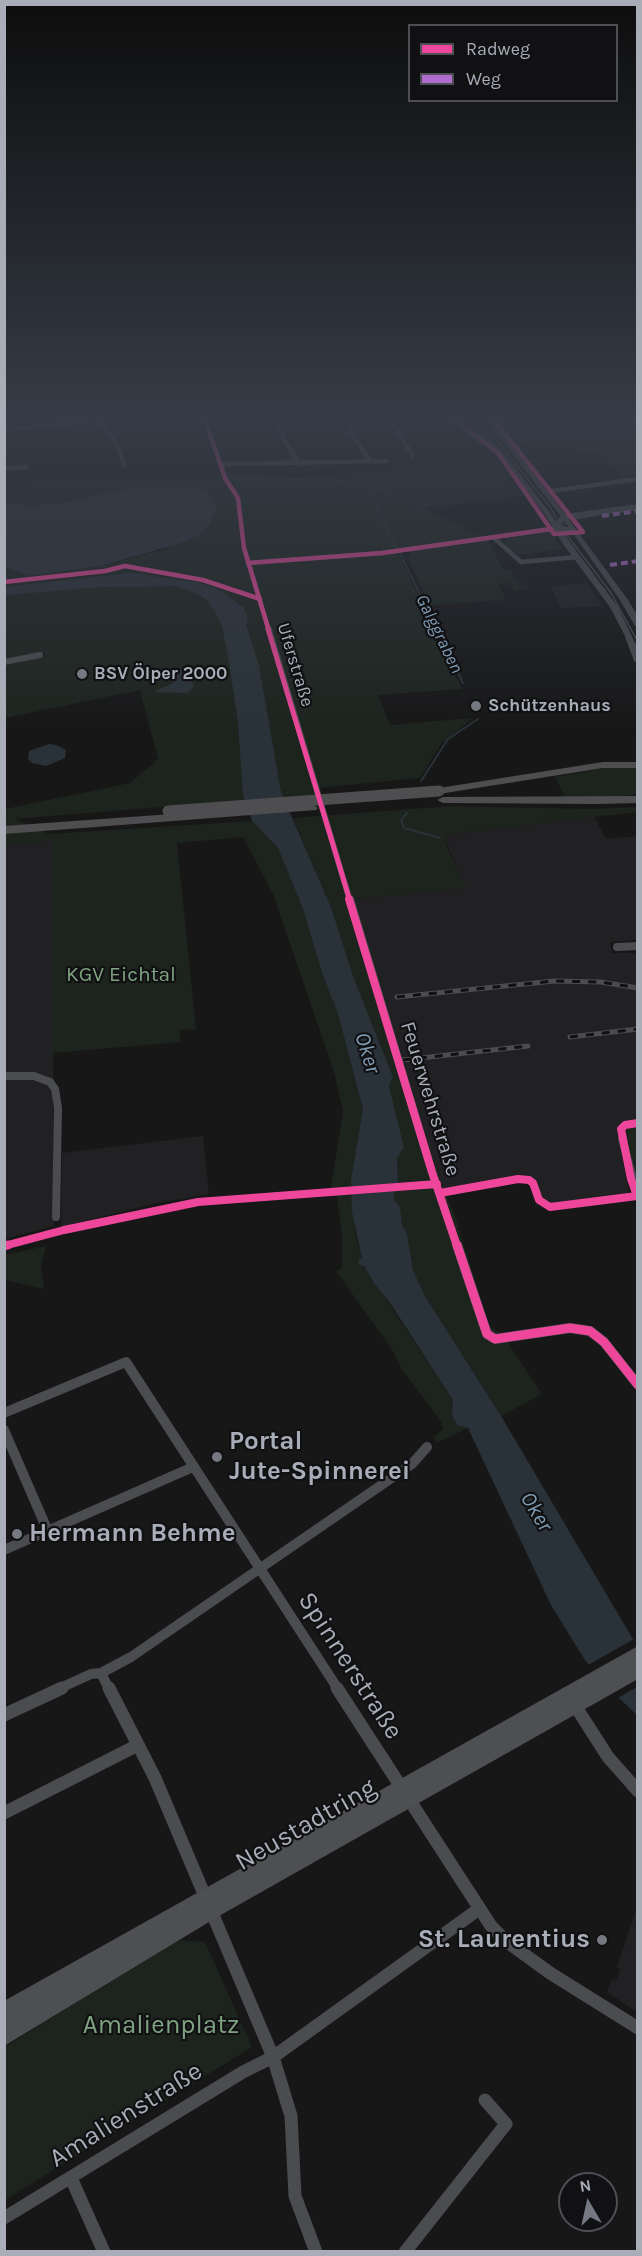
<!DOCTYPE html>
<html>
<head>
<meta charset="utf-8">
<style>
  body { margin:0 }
  #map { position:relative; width:642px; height:2256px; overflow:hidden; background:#171717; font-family:Karla,sans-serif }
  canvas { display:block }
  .frame { position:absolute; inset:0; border:6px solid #a8adb8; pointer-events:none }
  .legend { position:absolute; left:408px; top:24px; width:210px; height:78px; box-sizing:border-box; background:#111113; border:2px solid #4d4f55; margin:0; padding:8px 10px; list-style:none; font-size:18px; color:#a8adb8 }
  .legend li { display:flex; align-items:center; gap:12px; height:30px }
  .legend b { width:30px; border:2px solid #4d4f55 }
  .north { position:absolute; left:558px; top:2172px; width:60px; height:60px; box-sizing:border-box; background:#111113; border:2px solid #4d4f55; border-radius:50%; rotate:351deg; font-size:16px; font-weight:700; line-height:24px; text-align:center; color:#a8adb8 }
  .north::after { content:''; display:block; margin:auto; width:21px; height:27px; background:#757880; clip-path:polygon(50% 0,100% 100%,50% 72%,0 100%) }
</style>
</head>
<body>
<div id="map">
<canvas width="642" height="2256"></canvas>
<div class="frame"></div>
<ul class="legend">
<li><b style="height:8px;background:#ed469a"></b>Radweg</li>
<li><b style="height:8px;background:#b06ccc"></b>Weg</li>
</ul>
<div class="north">N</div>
</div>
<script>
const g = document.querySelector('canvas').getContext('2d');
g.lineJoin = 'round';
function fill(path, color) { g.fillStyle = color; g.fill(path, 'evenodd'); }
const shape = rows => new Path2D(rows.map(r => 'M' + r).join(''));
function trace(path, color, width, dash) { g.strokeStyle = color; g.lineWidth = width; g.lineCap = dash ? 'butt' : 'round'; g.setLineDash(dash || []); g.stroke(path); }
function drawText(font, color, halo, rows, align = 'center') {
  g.font = font + ' Karla,sans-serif'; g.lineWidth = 4.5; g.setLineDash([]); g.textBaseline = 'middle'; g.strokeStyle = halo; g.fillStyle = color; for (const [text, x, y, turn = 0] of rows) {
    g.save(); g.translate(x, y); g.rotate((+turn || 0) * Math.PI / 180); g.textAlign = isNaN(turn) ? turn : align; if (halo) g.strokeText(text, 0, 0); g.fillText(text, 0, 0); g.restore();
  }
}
const built = shape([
  [499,420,547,420,561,432,574,438,520,444],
  [587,583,602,606,561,608,550,586],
  [594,817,606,839,637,836,637,940,610,942,612,953,637,953,637,1120,623,1122,617,1129,629,1193,626,1197,550,1205,542,1202,537,1183,525,1177,444,1190,434,1168,354,899,466,888,443,835],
  [52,840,54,1226,5,1239,5,845],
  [203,1136,209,1194,152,1204,61,1227,62,1153],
  [637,1908,637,2012,607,1992,612,1979,616,1981,620,1969,617,1967]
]);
const green = shape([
  [547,420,637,420,637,474,624,476,596,452,577,452,572,447,583,445],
  [492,456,523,496,426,508,390,491,482,537,396,550,462,689,378,695,390,725,473,718,441,744,420,778,319,788,320,794,15,819,49,834,252,821,278,848,303,909,322,973,338,1014,363,1109,359,1142,355,1231,364,1266,453,1400,452,1415,456,1424,468,1428,436,1443,434,1437,443,1429,441,1421,402,1370,393,1351,336,1271,342,1268,342,1235,337,1197,330,1194,343,1111,334,1072,273,894,243,837,177,843,196,1029,179,1030,181,1042,52,1053,52,841,5,845,5,809,130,783,158,759,140,690,5,718,5,665,45,656,44,653,5,661,5,567,22,574,105,565,167,549,201,488,180,486,134,490,96,495,74,501,36,505,5,504,4,481,119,476,331,478],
  [549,530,563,549,519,555,508,546,503,536],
  [487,540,504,570,533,568,510,571,514,575,533,574,514,575,513,578,517,581,535,580,519,582,519,586,536,587,514,591,510,583,498,584,506,600,430,605,407,556,411,555,409,550],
  [606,768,637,768,637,794,621,797,565,797,555,777],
  [451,806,591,809,637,807,637,812,444,835,447,847,467,888,354,899,434,1168,454,1213,489,1326,502,1334,542,1394,501,1416,425,1296,413,1270,407,1234,402,1225,400,1207,394,1200,395,1184,398,1183,397,1158,404,1147,389,1086,393,1077,353,976,331,907,293,818],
  [637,1126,637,1183,624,1131,629,1127],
  [46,1246,41,1267,44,1289,5,1280,5,1255],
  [175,1940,205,1942,252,2047,5,2200,5,2047]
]);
const water = shape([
  [180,486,201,488,211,494,217,507,209,524,200,534,184,542,101,566,29,576,5,567,5,504,36,505,74,501,96,495,133,489],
  [131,573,201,583,219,590,244,608,248,619,246,625,259,666,281,792,331,907,353,976,393,1077,389,1086,404,1147,397,1158,398,1183,395,1184,394,1200,400,1207,402,1225,407,1234,413,1270,425,1296,501,1416,637,1646,637,1715,603,1683,585,1660,551,1605,468,1428,457,1425,452,1415,453,1400,390,1303,374,1283,364,1266,359,1265,358,1261,362,1258,352,1212,351,1181,363,1109,338,1014,322,973,303,909,278,848,252,821,243,794,238,723,229,662,222,626,214,610,206,599,196,593,175,586,103,587,5,595,4,587],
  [174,669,185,671,194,685,192,689,187,693,153,692,173,683,175,678,171,672],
  [49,744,56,745,66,750,65,758,46,766,32,763,28,759,29,751]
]);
const pier = shape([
  [636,1638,637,1687,616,1699,600,1685,586,1666]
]);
const streamFar1 = shape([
  [229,478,333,480,367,487,397,549],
  [367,487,387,491,424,509],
  [399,552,438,631]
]);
const stream = shape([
  [437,629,463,683],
  [421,781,448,739,478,719],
  [407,813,401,820,404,828,440,838]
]);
const minorFar4 = shape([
  [99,420,118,446,124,465],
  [205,420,225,477],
  [273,420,299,464],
  [344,420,370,461],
  [391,420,413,456],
  [4,430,95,420],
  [222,464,387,461],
  [4,469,26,467],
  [544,492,638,479],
  [494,538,521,562,577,557],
  [244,548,269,631],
  [248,563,382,553,551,529,573,529]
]);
const minorFar3 = shape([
  [269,629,350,901],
  [4,662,40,655]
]);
const minorFar2 = shape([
  [350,899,432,1172,457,1246],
  [617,947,638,946],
  [4,1076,34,1076,50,1082,55,1089,58,1108,56,1217],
  [622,1139,638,1196]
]);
const minorFar1 = shape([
  [457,1245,487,1334,495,1339,570,1328,590,1331,604,1342,638,1385],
  [4,1413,126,1362,338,1689],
  [4,1430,47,1529],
  [4,1550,193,1467],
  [101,1673,109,1689],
  [58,1689,91,1674,101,1673,131,1657,412,1464,427,1447]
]);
const minor = shape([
  [109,1688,155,1778,273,2057,291,2116,295,2196,316,2252],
  [337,1688,491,1926,506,1941,550,1973,638,2028],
  [574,1704,608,1757,638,1791],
  [4,1715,62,1688],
  [4,1813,138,1745],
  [71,2178,104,2252],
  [4,2218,243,2072,273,2057,479,1909],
  [405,2252,506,2124,485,2100]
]);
const tertiary = shape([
  [556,526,564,517,638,507]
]);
const secondary = shape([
  [456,420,462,420,499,447,551,514,569,541,618,607,638,649,638,663,634,661,624,634,610,607,563,544,546,516,495,449,456,420],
  [486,420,492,420,567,517,628,600,638,616,638,626,635,626,620,600,563,519,486,420]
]);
const primary = shape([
  [638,1646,638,1679,219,1916,4,2046,4,2001,638,1646]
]);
const motorway = shape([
  [603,762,638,762,638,768,603,768,439,794,433,791,439,788,603,762],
  [638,796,638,803,598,804,443,803,437,800,443,797,638,796],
  [312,804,318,808,316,810,4,834,4,826,312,804]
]);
const tram = shape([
  [465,420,487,435],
  [480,420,550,507,563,530,611,593,638,642],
  [563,530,563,525,570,520,638,507]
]);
const rail = shape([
  [397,997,554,981,601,982,638,988],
  [570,1037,638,1029],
  [403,1060,528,1046]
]);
const motorwayBridge = shape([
  [168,811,439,791]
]);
const quiet = shape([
  [602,516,638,511],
  [610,565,638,561]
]);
const cyclewayFar3 = shape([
  [205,420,225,478,238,498,244,548,269,631],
  [454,420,498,453,554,534,583,532,494,420],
  [248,563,382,553,551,529],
  [4,582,105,571,125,566,203,580,260,599]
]);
const cyclewayFar2 = shape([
  [268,629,350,901]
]);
const cyclewayFar1 = shape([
  [349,899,432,1172,457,1246],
  [440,1193,518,1179,529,1180,533,1183,539,1200,550,1207,637,1196,631,1179,621,1129,625,1125,638,1123],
  [4,1246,64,1230,198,1202,437,1184]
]);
const cycleway = shape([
  [457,1245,487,1334,495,1339,570,1328,590,1331,604,1342,638,1385],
  [4,1246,8,1245]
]);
const markers = [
  [82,674,6,"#757880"],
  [476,706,6,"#757880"],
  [217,1457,6,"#757880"],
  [17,1534,6,"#757880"],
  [602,1940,6,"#757880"]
];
const farWaternames = [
  ["Galggraben",439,634,64]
];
const farStreetnames = [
  ["Uferstraße",295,665,73]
];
const farPoinames = [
  ["BSV Ölper 2000",94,674],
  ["Schützenhaus",488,706]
];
const parkNames = [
  ["KGV Eichtal",121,975]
];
const streetNames = [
  ["Feuerwehrstraße",430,1099,73]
];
const waterNames = [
  ["Oker",367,1053,73],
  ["Oker",536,1512,59]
];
const nearPoinames = [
  ["Portal",229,1442],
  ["Jute-Spinnerei",229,1472],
  ["Hermann Behme",29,1534],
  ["St. Laurentius",590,1940,"right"]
];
const nearStreetnames = [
  ["Spinnerstraße",350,1666,57],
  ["Neustadtring",306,1825,-30],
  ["Amalienstraße",126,2115,-32]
];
const nearParknames = [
  ["Amalienplatz",161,2026]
];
fill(built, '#212123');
fill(green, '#1d241e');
fill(water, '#2a3239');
fill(pier, '#171717');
trace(streamFar1, '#2a3239', 1.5);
trace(stream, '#2a3239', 2);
trace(minorFar4, '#4b4c50', 4.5);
trace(minorFar3, '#4b4c50', 6);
trace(minorFar2, '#4b4c50', 8);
trace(minorFar1, '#4b4c50', 10);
trace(minor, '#4b4c50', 13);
trace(tertiary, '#4b4c50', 6);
fill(secondary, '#4a4a4e');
fill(primary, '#4d4f52');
fill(motorway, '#4e4e51');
trace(tram, '#4b4c4f', 1.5);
trace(rail, '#4b4c4f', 5);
trace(rail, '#111113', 3, [8]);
trace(motorwayBridge, '#4e4e51', 11);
trace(quiet, '#b06ccc', 4, [7, 4]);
trace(cyclewayFar3, '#ed469a', 4.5);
trace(cyclewayFar2, '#ed469a', 5);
trace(cyclewayFar1, '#ed469a', 8);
trace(cycleway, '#ed469a', 9);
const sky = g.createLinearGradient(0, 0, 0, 735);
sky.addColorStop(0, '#0d0d0d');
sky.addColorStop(0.57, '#363c47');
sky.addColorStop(1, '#363c4700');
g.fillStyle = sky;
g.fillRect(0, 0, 642, 735);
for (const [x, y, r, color] of markers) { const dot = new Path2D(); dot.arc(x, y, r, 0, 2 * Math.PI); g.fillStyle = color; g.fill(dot); trace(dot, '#111113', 2); }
drawText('italic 18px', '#7f9bb3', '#111113', farWaternames);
drawText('18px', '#a8adb8', '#111113', farStreetnames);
drawText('bold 18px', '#a8adb8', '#111113', farPoinames, 'left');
drawText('21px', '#7fa381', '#111113', parkNames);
drawText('21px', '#a8adb8', '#111113', streetNames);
drawText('italic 22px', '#7f9bb3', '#111113', waterNames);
drawText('bold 26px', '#a8adb8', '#111113', nearPoinames, 'left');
drawText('26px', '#a8adb8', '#111113', nearStreetnames);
drawText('26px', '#7fa381', '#111113', nearParknames);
</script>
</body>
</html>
